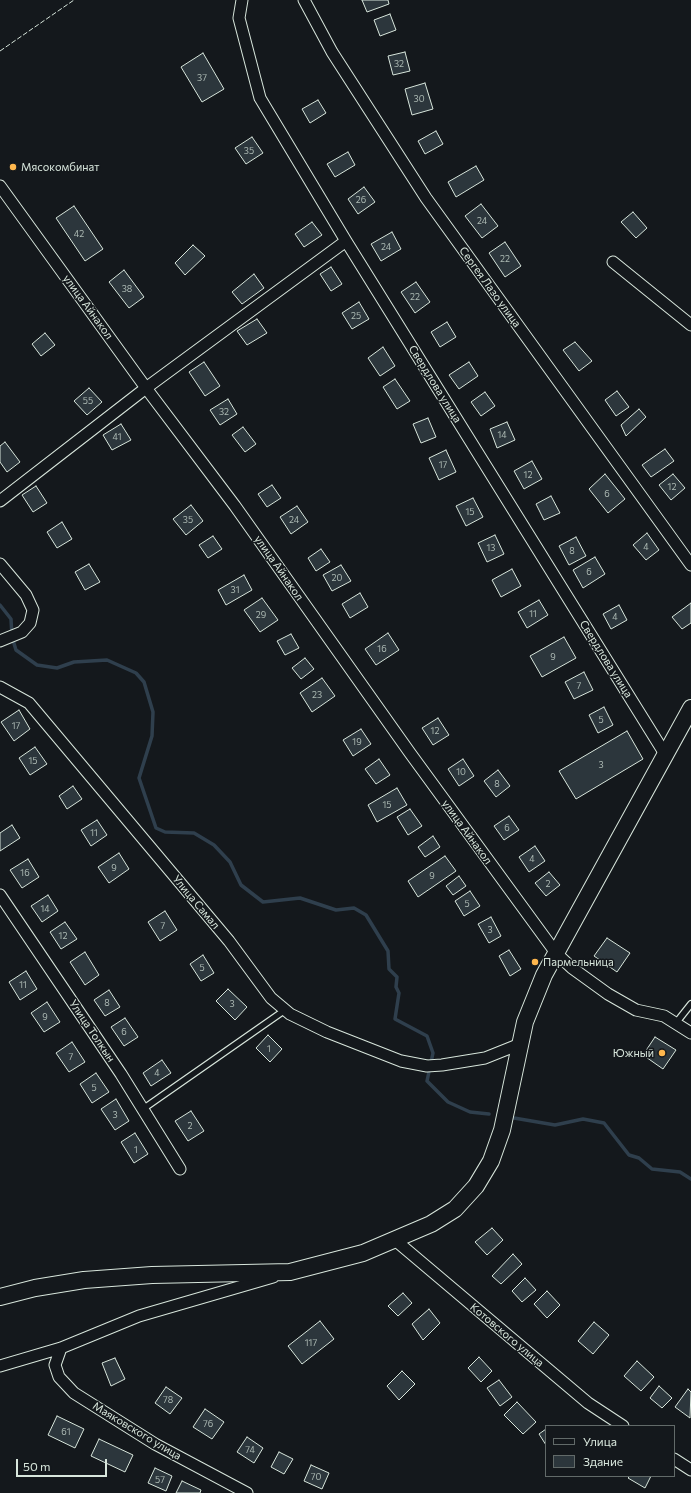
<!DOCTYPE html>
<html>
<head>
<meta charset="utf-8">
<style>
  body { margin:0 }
  #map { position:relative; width:691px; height:1493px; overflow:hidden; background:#14181c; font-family:Commissioner,sans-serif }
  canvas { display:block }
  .legend { position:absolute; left:545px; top:1425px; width:130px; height:52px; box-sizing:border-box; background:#14181c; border:1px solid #626a69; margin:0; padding:5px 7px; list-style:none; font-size:12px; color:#d8e6dc }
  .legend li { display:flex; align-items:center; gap:8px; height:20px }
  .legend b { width:20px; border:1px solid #626a69 }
  .scale { position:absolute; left:16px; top:1459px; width:91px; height:18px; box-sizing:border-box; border:2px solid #d8e6dc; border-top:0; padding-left:5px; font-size:12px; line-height:14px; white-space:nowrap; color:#d8e6dc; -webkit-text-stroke:3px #14181c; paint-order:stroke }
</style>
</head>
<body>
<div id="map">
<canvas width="691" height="1493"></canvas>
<ul class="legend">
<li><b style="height:5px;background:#14181c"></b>Улица</li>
<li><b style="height:11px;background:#2c363c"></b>Здание</li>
</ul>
<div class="scale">50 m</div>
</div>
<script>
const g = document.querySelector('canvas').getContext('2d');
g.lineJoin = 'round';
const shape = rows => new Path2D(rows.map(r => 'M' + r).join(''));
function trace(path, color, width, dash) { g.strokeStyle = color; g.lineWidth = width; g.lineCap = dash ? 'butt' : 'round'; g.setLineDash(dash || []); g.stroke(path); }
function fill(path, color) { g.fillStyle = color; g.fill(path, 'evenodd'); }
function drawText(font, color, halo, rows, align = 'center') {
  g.font = font + ' Commissioner,sans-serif'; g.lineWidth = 3; g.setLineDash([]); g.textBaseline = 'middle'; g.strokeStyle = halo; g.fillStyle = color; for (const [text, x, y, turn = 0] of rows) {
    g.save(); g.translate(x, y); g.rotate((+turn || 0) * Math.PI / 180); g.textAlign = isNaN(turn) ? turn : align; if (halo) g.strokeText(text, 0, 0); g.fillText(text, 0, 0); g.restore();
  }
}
const stream = shape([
  [0,605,11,619,12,637,16,650,37,665,57,668,74,662,107,660,136,673,144,682,153,712,152,736,139,778,156,828,165,832,194,833,214,845,230,862,241,885,263,902,300,898,336,910,354,908,366,915,388,951,389,969,397,977,396,987,399,993,395,1019,427,1036,433,1053,427,1081,448,1102,470,1112,489,1114],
  [514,1118,555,1125,583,1119,604,1123,629,1155,639,1158,652,1169,680,1172,691,1179]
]);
const building = shape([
  [362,0,388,0,389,4,367,12,362,0],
  [390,14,396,30,380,36,374,20,390,14],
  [405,52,410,71,393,75,388,56,405,52],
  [203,53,224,89,202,102,181,67,203,53],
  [425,83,433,109,412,115,405,89,425,83],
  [318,100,326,113,310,123,302,109,318,100],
  [436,131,443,144,425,154,418,141,436,131],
  [252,137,263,153,246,164,235,148,252,137],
  [348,152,355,165,335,177,327,164,348,152],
  [476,166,484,180,456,197,448,182,476,166],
  [364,187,375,202,358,214,348,199,364,187],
  [481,204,498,226,482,238,465,216,481,204],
  [74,206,103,249,85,261,56,218,74,206],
  [633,212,647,228,636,238,621,222,633,212],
  [312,222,322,235,304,247,295,234,312,222],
  [392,232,401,249,381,261,371,244,392,232],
  [505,242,521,266,505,277,489,253,505,242],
  [193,245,205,256,185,275,175,263,193,245],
  [331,267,342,284,331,291,320,274,331,267],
  [124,270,144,297,129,308,109,282,124,270],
  [254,274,264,288,242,304,232,292,254,274],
  [416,282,430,302,415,313,401,292,416,282],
  [359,302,369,319,352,329,342,313,359,302],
  [257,319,267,333,247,345,237,331,257,319],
  [447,322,456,337,440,347,431,332,447,322],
  [45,333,55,345,41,356,32,344,45,333],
  [575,342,592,361,579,371,563,350,575,342],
  [383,347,395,366,380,376,368,358,383,347],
  [204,362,220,386,205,396,189,372,204,362],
  [469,362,478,376,459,389,449,375,469,362],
  [395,379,410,401,397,409,383,387,395,379],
  [89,388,102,402,87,415,74,401,89,388],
  [617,391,629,407,616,416,605,400,617,391],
  [485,392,495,406,481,416,471,402,485,392],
  [228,399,237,414,220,425,210,410,228,399],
  [639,409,646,417,626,436,621,425,639,409],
  [428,418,436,437,421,443,413,424,428,418],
  [507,422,515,440,497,448,490,429,507,422],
  [121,424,131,440,112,450,103,435,121,424],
  [243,427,256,444,245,452,232,435,243,427],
  [5,442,20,462,7,472,0,462,0,446,5,442],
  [665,449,674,461,651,477,642,465,665,449],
  [446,450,456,472,439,480,429,458,446,450],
  [532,461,542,479,524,489,514,471,532,461],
  [605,474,625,499,608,513,589,489,605,474],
  [673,474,685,488,671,500,659,485,673,474],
  [272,485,281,498,267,507,258,494,272,485],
  [36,486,47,503,33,512,22,495,36,486],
  [551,496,560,513,544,520,536,504,551,496],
  [473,498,483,517,466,526,456,506,473,498],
  [191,505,203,521,186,535,173,519,191,505],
  [297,506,308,522,291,534,280,517,297,506],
  [62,522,72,539,57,548,47,532,62,522],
  [647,533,659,550,646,560,633,545,647,533],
  [495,535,504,554,487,562,478,543,495,535],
  [213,536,222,549,208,558,199,545,213,536],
  [576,537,586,556,569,565,559,546,576,537],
  [321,549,330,562,316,571,308,558,321,549],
  [595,557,605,574,583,588,573,570,595,557],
  [89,564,100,582,85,590,75,572,89,564],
  [341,565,351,581,332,591,323,575,341,565],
  [512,569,521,586,501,597,492,580,512,569],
  [244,575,252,590,226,605,218,590,244,575],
  [360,593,368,607,350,618,342,604,360,593],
  [262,598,278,620,260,632,244,610,262,598],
  [539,600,548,615,527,628,518,612,539,600],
  [691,603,691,623,682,629,672,617,691,603],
  [619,605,627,620,611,629,603,614,619,605],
  [388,633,399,650,376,665,365,649,388,633],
  [291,634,299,648,285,655,277,641,291,634],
  [564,637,576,658,542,677,530,656,564,637],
  [305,658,314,669,301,679,292,668,305,658],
  [584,672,593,690,574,699,565,682,584,672],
  [322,678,335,696,312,712,300,693,322,678],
  [604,707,613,725,598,733,589,715,604,707],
  [19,710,30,729,14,741,1,722,19,710],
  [438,718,449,735,433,745,422,728,438,718],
  [361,729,371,744,353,756,343,740,361,729],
  [627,731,643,759,576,799,559,771,627,731],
  [35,747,47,764,30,775,19,758,35,747],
  [379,759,390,775,376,784,365,769,379,759],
  [463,759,474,776,459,786,448,769,463,759],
  [498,770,510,786,496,797,484,781,498,770],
  [73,786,82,799,67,809,59,796,73,786],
  [397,788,407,805,377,822,368,805,397,788],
  [410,809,422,826,408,835,397,817,410,809],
  [509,816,519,830,504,840,494,826,509,816],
  [97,820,107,835,91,846,81,830,97,820],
  [12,825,20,838,0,851,0,833,12,825],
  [433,836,440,847,425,857,418,847,433,836],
  [535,846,545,861,529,872,519,857,535,846],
  [119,853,129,869,109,883,98,867,119,853],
  [445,856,456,871,418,897,408,881,445,856],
  [28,859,39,877,22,888,10,870,28,859],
  [549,872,560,885,546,896,535,883,549,872],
  [459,876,466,886,453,895,446,886,459,876],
  [470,891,480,906,464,916,455,901,470,891],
  [48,895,58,911,42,922,31,906,48,895],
  [165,911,177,930,160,941,148,922,165,911],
  [491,917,501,936,489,943,478,924,491,917],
  [65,922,77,939,61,949,50,932,65,922],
  [607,938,630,953,617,972,594,956,607,938],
  [509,950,521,969,510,976,499,956,509,950],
  [85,952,99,975,85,985,70,962,85,952],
  [203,955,214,973,201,981,190,964,203,955],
  [26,971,37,989,20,1000,9,982,26,971],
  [228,989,247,1007,235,1020,216,1001,228,989],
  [109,990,120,1007,105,1016,94,1000,109,990],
  [47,1002,60,1022,44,1032,31,1013,47,1002],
  [125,1018,138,1037,124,1046,111,1027,125,1018],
  [268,1035,282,1049,270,1062,256,1048,268,1035],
  [655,1037,676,1050,663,1069,643,1055,655,1037],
  [72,1042,85,1062,69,1072,56,1053,72,1042],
  [162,1060,171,1073,151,1086,143,1073,162,1060],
  [96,1073,109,1092,92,1103,80,1084,96,1073],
  [116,1099,129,1121,115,1130,101,1109,116,1099],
  [191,1111,204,1131,188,1141,175,1121,191,1111],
  [135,1133,148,1154,134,1163,121,1142,135,1133],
  [492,1228,503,1240,487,1255,475,1242,492,1228],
  [513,1254,522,1264,501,1284,492,1276,513,1254],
  [525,1278,536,1290,522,1302,512,1291,525,1278],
  [547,1291,560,1305,547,1318,534,1304,547,1291],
  [403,1293,412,1303,398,1316,388,1306,403,1293],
  [429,1309,440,1323,423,1340,412,1324,429,1309],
  [320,1321,334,1339,302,1364,288,1346,320,1321],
  [594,1322,609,1335,593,1354,578,1341,594,1322],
  [479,1357,492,1371,481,1382,468,1368,479,1357],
  [115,1358,125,1379,111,1386,102,1363,115,1358],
  [637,1361,654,1377,641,1391,624,1376,637,1361],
  [402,1371,415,1384,399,1400,387,1386,402,1371],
  [499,1380,512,1397,500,1406,487,1388,499,1380],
  [659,1386,672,1398,662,1408,650,1398,659,1386],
  [166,1387,182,1398,170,1414,155,1403,166,1387],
  [688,1389,691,1392,690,1418,675,1407,688,1389],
  [517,1402,536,1422,523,1434,504,1415,517,1402],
  [205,1409,224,1422,212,1439,193,1427,205,1409],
  [57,1416,84,1429,75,1448,48,1435,57,1416],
  [546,1429,546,1445,539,1434,546,1429],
  [247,1437,263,1448,254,1463,237,1452,247,1437],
  [99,1439,133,1455,125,1472,91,1456,99,1439],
  [279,1452,293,1459,284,1474,271,1467,279,1452],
  [311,1465,329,1473,322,1489,304,1481,311,1465],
  [155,1468,172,1476,166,1491,148,1483,155,1468],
  [630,1476,651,1476,645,1488,628,1478,630,1476],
  [182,1481,201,1490,200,1493,176,1493,182,1481]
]);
const lane = shape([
  [676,1023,691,1004],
  [143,1109,285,1010]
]);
const street = shape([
  [242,0,239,18,260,98,346,241,665,754],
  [304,0,332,52,426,198,691,565],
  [0,186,146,388,235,506,410,753,556,953,572,968,608,994,636,1010,664,1016,691,1033],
  [613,262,691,325],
  [0,501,146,388,346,241],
  [0,564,26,595,33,610,30,623,22,632,0,641],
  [0,687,29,703,229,941,271,998,290,1014,327,1032,401,1061,427,1066,442,1065,485,1058,520,1044],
  [0,895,121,1074,180,1169],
  [395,1240,588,1403,623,1426],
  [61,1348,55,1365,59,1377,74,1393,155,1444,247,1493],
  [0,1366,61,1348,139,1316,273,1277],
  [674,1459,691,1470]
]);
const secondary = shape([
  [0,1297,35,1288,84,1280,152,1275,290,1272,363,1253,431,1224,455,1209,476,1186,491,1161,502,1130,525,1022,544,975,691,708]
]);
const fence = shape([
  [0,51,74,0]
]);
const markers = [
  [13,167,4,"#ffb74d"],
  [535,962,4,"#ffb74d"],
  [662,1053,4,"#ffb74d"]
];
const numberNames = [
  ["32",399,64],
  ["37",202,78],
  ["30",419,99],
  ["35",249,151],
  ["26",361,200],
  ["24",482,221],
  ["42",79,234],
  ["24",386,247],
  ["22",505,259],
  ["38",127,289],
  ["22",415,297],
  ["25",356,316],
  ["55",88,401],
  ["32",224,412],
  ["14",502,435],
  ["41",117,437],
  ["17",443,465],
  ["12",528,475],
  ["12",672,487],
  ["6",607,494],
  ["15",470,512],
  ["35",188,520],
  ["24",294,520],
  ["4",646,547],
  ["13",491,548],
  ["8",572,551],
  ["6",589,572],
  ["20",337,578],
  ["31",235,590],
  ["11",533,614],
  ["29",261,615],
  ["4",615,617],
  ["16",382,649],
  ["9",553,657],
  ["7",579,686],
  ["23",317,695],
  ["5",601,720],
  ["17",16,726],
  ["12",435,731],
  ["19",357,742],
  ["15",33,761],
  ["3",601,765],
  ["10",461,772],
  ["8",497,784],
  ["15",387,805],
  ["6",507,828],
  ["11",94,833],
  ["4",532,859],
  ["9",114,868],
  ["16",25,873],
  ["9",432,876],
  ["2",548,884],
  ["5",467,904],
  ["14",45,909],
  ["7",163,926],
  ["3",490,930],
  ["12",63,936],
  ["5",202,968],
  ["11",23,985],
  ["8",107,1003],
  ["3",232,1004],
  ["9",45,1017],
  ["6",124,1032],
  ["1",269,1049],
  ["7",71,1057],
  ["4",157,1073],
  ["5",94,1088],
  ["3",115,1115],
  ["2",190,1126],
  ["1",136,1150],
  ["117",311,1343],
  ["78",168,1400],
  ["76",208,1424],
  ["61",66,1432],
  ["74",250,1450],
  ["70",316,1477],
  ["57",160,1480]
];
const poiNames = [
  ["Мясокомбинат",21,167],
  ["Пармельница",543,962],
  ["Южный",654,1053,"right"]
];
const streetNames = [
  ["Сергея Лазо улица",490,287,54],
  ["улица Айнакол",88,307,54],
  ["Свердлова улица",435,384,58],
  ["улица Айнакол",279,568,55],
  ["Свердлова улица",606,659,58],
  ["улица Айнакол",467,832,54],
  ["Улица Самал",196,902,50],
  ["Улица Толкын",92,1031,56],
  ["Котовского улица",507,1335,40],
  ["Маяковского улица",137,1431,31]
];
trace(stream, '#2f3f4d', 3.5);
fill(building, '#2c363c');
trace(building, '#d8e6dc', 1);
trace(lane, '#d8e6dc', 8);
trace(street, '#d8e6dc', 13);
trace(secondary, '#d8e6dc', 18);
trace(lane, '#14181c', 5.5);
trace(street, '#14181c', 11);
trace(secondary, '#14181c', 16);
trace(fence, '#d8e6dc', 1, [5, 2]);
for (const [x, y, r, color] of markers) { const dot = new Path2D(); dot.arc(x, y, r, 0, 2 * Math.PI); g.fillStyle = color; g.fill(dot); trace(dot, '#14181c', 1.5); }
drawText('9px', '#adbab4', null, numberNames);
drawText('11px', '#d8e6dc', '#14181c', poiNames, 'left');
drawText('11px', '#d8e6dc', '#14181c', streetNames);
</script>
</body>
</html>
